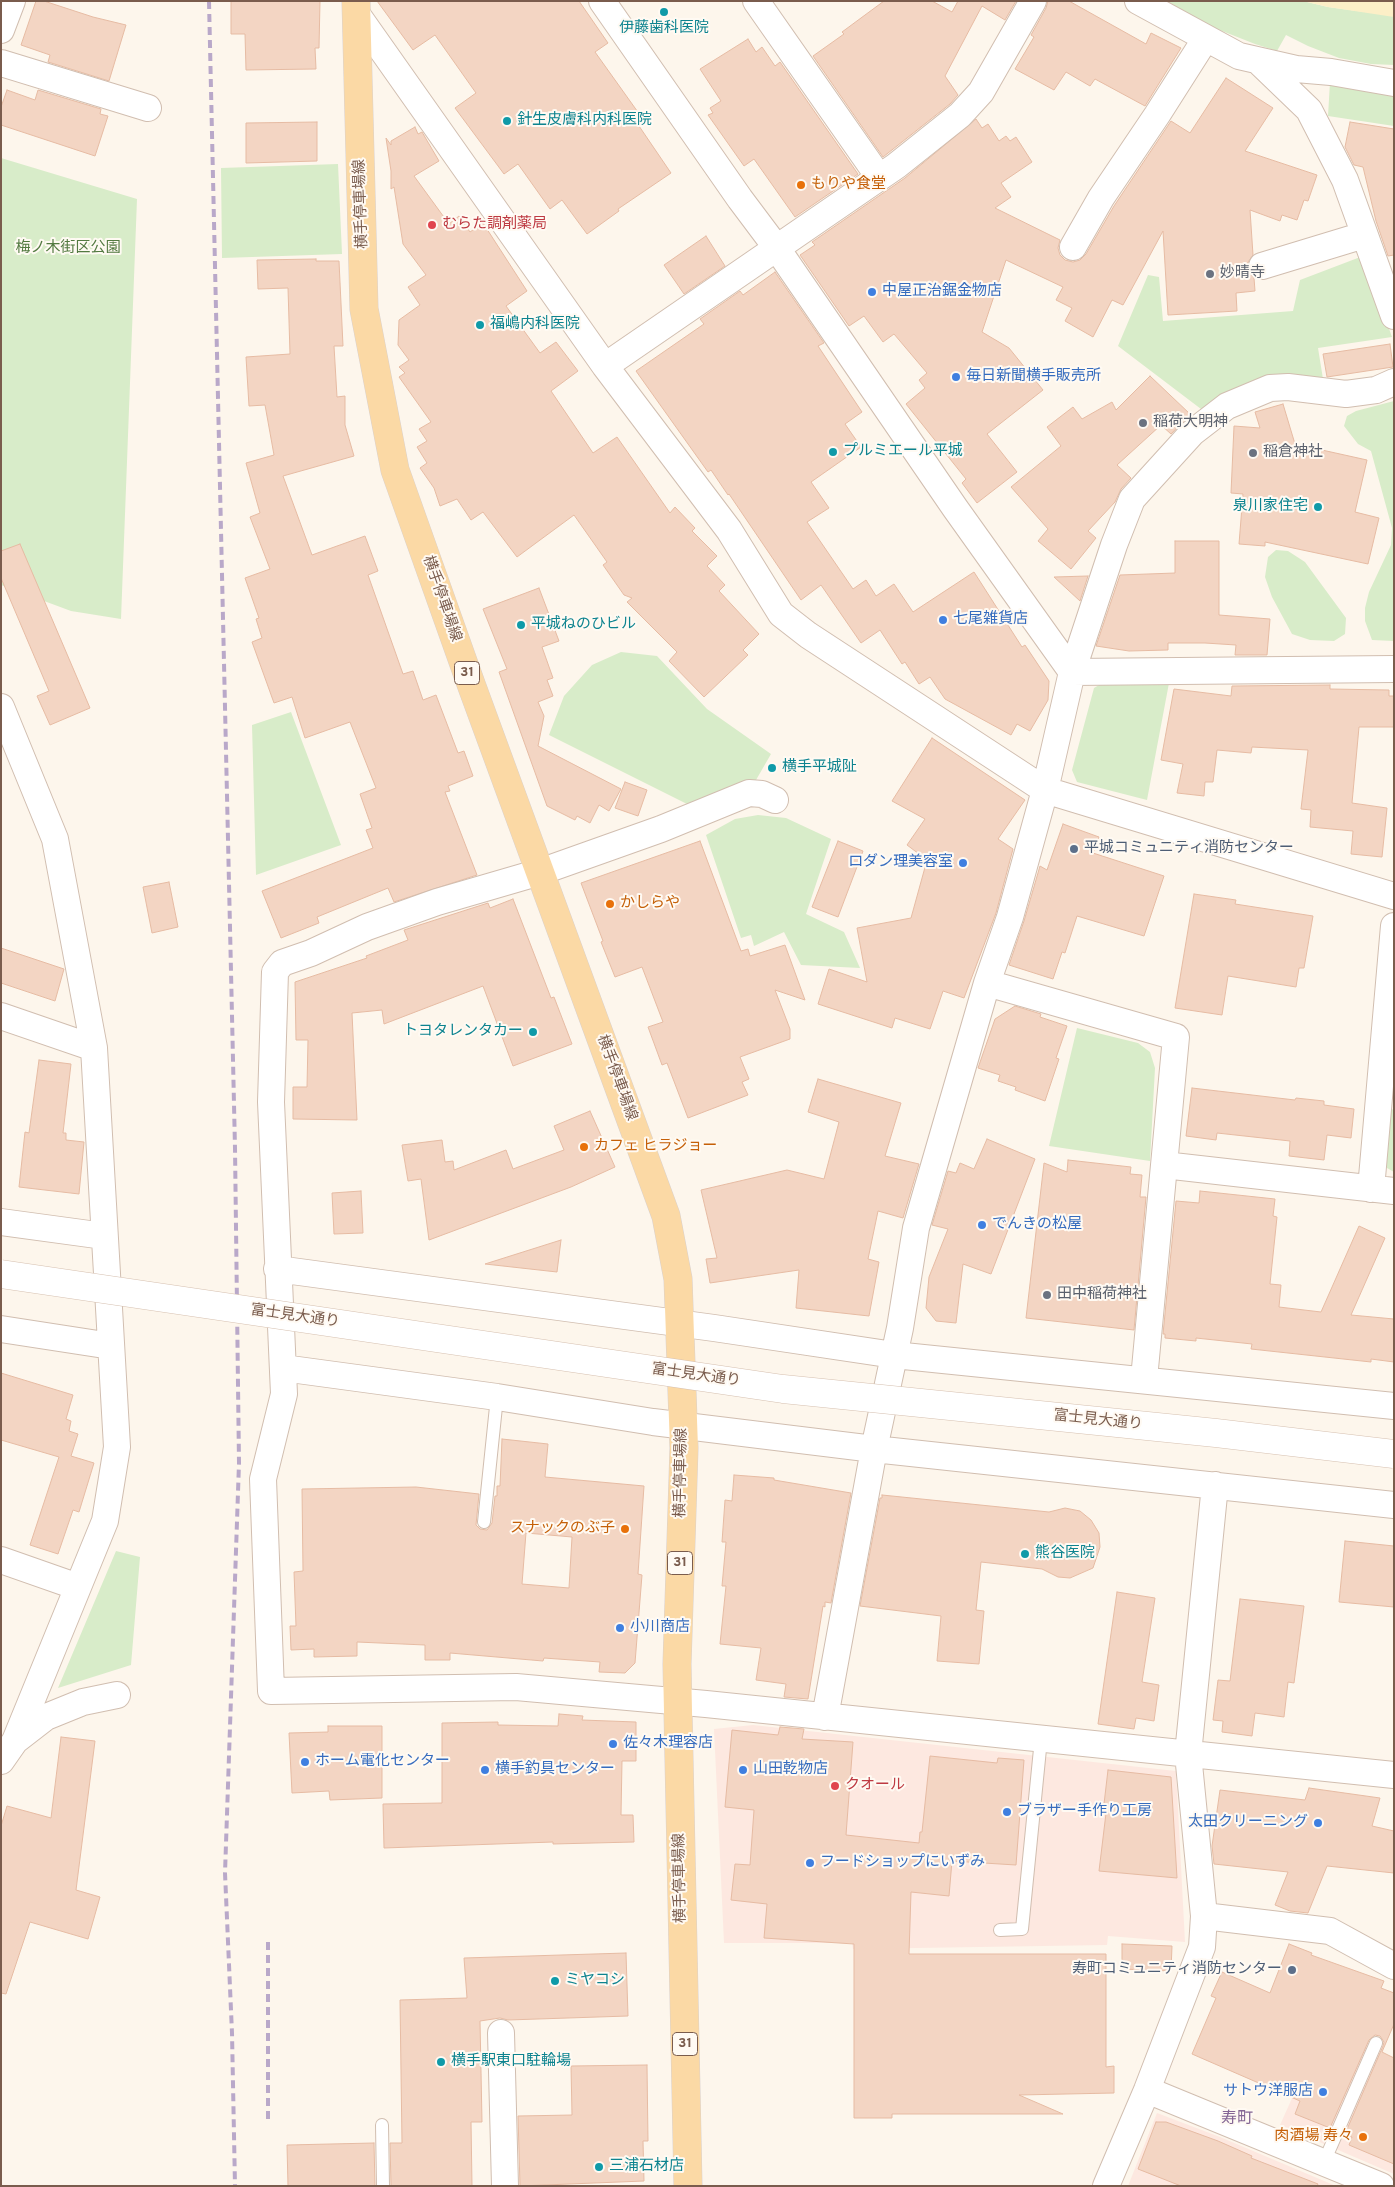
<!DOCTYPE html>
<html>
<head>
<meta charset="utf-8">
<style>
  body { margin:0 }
  #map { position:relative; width:1395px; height:2187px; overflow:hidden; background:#fdf6ec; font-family:Overpass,sans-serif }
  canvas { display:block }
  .frame { position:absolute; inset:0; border:2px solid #7a5c4d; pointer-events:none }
</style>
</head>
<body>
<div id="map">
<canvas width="1395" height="2187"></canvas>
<div class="frame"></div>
</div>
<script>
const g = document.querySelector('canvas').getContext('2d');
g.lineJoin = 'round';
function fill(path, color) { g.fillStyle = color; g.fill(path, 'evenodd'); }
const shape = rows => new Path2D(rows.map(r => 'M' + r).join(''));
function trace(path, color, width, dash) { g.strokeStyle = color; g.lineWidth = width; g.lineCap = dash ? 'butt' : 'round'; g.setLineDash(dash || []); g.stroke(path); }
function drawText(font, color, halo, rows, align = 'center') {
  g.font = font + ' Overpass,"Noto Sans JP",sans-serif'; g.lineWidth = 4; g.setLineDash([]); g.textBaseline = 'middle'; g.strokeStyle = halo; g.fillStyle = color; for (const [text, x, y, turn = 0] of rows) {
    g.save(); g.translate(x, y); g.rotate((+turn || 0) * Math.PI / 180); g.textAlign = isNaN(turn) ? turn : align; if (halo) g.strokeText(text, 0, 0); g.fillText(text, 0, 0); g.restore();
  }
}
const commercial = shape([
  [753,1725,1176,1771,1185,1942,1108,1936,1107,1945,853,1949,852,1943,724,1943,714,1729],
  [1323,2029,1381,2053,1394,2102,1394,2174,1280,2125],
  [1157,2113,1220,2137,1336,2186,1128,2186]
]);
const green = shape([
  [1157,1,1303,1,1328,7,1394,16,1394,65,1371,64,1339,58,1308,46,1286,35,1277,51,1255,44,1212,27],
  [1330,82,1394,94,1394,126,1328,116],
  [1,158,137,199,121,619,71,611,1,585],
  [338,164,342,254,222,258,221,168],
  [1363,256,1392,337,1318,348,1323,379,1288,374,1264,376,1201,409,1118,346,1148,275,1159,277,1163,321,1293,311,1300,280],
  [1394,401,1394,641,1372,640,1365,621,1365,608,1369,592,1391,545,1392,528,1371,451,1358,444,1344,426,1347,416,1356,411],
  [1276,550,1288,551,1305,562,1346,618,1345,634,1334,641,1310,640,1292,634,1272,597,1265,577,1268,557],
  [621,652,657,656,707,709,771,754,756,780,687,804,549,735,564,696,592,665],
  [1104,682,1169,683,1147,800,1077,782,1072,770,1094,688],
  [291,712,341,845,256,875,252,725],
  [758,815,786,818,831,839,806,914,844,932,860,968,801,965,784,932,754,946,751,935,741,938,706,835,735,819],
  [1077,1028,1138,1043,1150,1052,1155,1068,1150,1161,1049,1146],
  [1394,1109,1394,1172,1387,1168,1383,1159,1390,1110],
  [116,1551,140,1557,131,1665,58,1688]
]);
const sand = shape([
  [1303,1,1394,1,1394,17,1328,7]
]);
const building = shape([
  [36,1,44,1,93,17,126,25,109,81,48,62,50,55,21,45,36,1],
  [231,1,320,1,319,48,315,48,316,69,246,70,245,34,231,34,231,1],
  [377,1,579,1,608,43,595,52,645,122,639,126,671,173,618,209,619,211,587,234,562,200,550,209,518,164,504,174,455,108,476,93,435,35,413,50,377,1],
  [884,1,932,1,952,12,958,1,1016,1,1005,20,982,6,945,76,958,95,950,104,883,157,813,56,844,34,842,32,884,1],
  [1048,1,1069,1,1146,44,1151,33,1181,48,1145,106,1095,79,1090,86,1066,72,1054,90,1015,69,1034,37,1031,35,1046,8,1048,1],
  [748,39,756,52,762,47,775,66,780,62,858,174,795,217,754,159,744,166,708,115,713,113,710,108,721,101,700,69,748,39],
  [1226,78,1273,108,1245,151,1317,175,1308,201,1304,200,1297,220,1282,215,1280,221,1250,210,1253,255,1248,262,1248,270,1254,278,1255,291,1236,293,1237,311,1168,315,1163,231,1123,305,1112,300,1093,337,1065,321,1072,308,1056,300,1063,287,1006,260,982,332,1009,348,1043,390,987,434,1017,472,977,503,962,483,966,479,906,404,925,388,919,380,927,373,894,334,883,342,864,316,849,326,800,255,815,245,812,242,905,178,976,119,982,128,988,124,999,141,1006,136,1010,141,1016,137,1032,162,1001,183,1011,197,995,208,1060,240,1058,248,1060,255,1065,260,1073,262,1080,260,1086,254,1114,206,1171,121,1190,133,1226,78],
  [7,90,35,100,38,90,101,109,100,114,108,116,95,156,1,125,1,107,7,90],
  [317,122,317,161,246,163,246,123,317,122],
  [1350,122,1394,129,1394,255,1388,256,1376,221,1363,167,1354,165,1345,147,1350,122],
  [415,127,418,134,422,132,439,161,414,176,449,224,459,216,470,232,483,223,527,291,506,306,540,353,556,342,578,371,551,391,593,453,617,437,670,513,675,507,695,528,692,531,717,556,707,566,725,585,719,591,759,634,743,650,748,655,704,697,669,661,677,652,627,602,632,598,624,595,603,565,607,562,574,515,517,557,483,512,471,520,457,499,440,506,434,488,420,468,427,463,417,447,427,441,419,429,431,422,399,377,405,373,399,367,409,360,398,345,399,320,420,305,408,287,426,275,403,244,394,187,391,189,391,171,386,138,391,145,391,141,415,127],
  [706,236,725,266,684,294,664,265,706,236],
  [316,259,316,261,339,261,343,346,334,346,337,397,345,396,345,425,354,456,283,476,312,555,365,536,378,571,368,575,403,674,413,671,423,700,436,695,458,753,464,751,473,776,448,786,450,791,445,792,477,875,394,902,388,888,317,917,319,923,281,938,262,891,373,848,366,830,372,828,360,794,376,788,350,722,305,738,292,697,274,703,252,642,262,638,256,619,259,618,245,578,270,569,250,517,260,513,246,463,274,455,265,405,249,406,246,357,290,354,288,288,258,289,257,260,316,259],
  [775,272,824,343,818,346,862,412,845,424,861,447,811,482,829,508,807,522,853,589,866,580,876,596,894,584,913,612,974,572,1022,647,1025,645,1049,681,1048,700,1030,731,1017,724,1011,735,945,699,930,677,919,684,905,662,902,664,880,630,861,643,821,585,801,600,729,494,728,495,711,470,708,472,636,371,704,324,700,319,740,291,743,295,775,272],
  [1390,344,1393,367,1327,377,1323,354,1390,344],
  [1150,376,1190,414,1171,434,1161,425,1117,465,1131,478,1121,489,1115,502,1088,531,1096,538,1071,569,1038,541,1048,529,1011,487,1061,446,1047,427,1073,407,1082,419,1112,402,1116,410,1150,376],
  [1283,404,1295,444,1367,460,1355,512,1379,518,1368,564,1265,542,1265,546,1239,544,1243,494,1231,493,1234,426,1260,428,1255,412,1283,404],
  [1175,541,1219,541,1219,615,1270,619,1267,655,1235,655,1236,645,1205,643,1168,643,1168,650,1129,651,1096,646,1120,575,1175,573,1175,541],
  [20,544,90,708,50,725,37,696,49,691,1,578,1,551,20,544],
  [1088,576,1080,601,1054,577,1088,576],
  [539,588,559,641,542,647,553,678,547,680,553,696,538,702,544,716,538,746,621,789,609,811,599,805,590,823,577,816,575,820,547,806,499,672,507,669,483,609,539,588],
  [1330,685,1330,689,1389,690,1389,696,1394,696,1394,727,1359,727,1352,803,1387,808,1382,857,1351,854,1353,831,1310,827,1311,810,1301,809,1308,750,1252,747,1251,753,1217,750,1213,782,1205,782,1204,796,1177,793,1183,764,1161,760,1174,689,1231,696,1232,686,1330,685],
  [932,738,1025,800,998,839,1013,849,996,913,964,998,943,991,930,1029,895,1018,892,1028,818,1004,829,969,867,982,857,928,911,918,927,860,907,845,925,819,892,801,932,738],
  [625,782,647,790,638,816,615,808,625,782],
  [1063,824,1099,837,1093,853,1164,876,1144,936,1077,916,1065,953,1062,952,1053,979,1009,965,1024,921,1040,866,1047,870,1063,824],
  [700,841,741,951,748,949,750,956,785,945,805,1000,775,990,790,1029,790,1039,740,1057,749,1079,742,1082,748,1095,688,1118,667,1063,662,1065,648,1027,663,1022,642,967,615,977,601,942,603,941,581,883,700,841],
  [838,841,863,851,838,917,812,907,838,841],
  [169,882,178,927,152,933,143,887,169,882],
  [1194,894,1236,900,1235,904,1313,916,1304,968,1299,968,1296,987,1228,976,1222,1015,1175,1008,1194,894],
  [513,899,551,998,554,997,572,1044,513,1066,483,986,384,1024,382,1010,352,1013,357,1120,293,1119,293,1087,307,1087,308,1040,296,1040,295,982,367,958,366,956,408,940,404,930,488,903,490,908,513,899],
  [1,948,64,969,55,1001,1,983,1,948],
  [1015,1006,1041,1014,1040,1017,1067,1026,1056,1058,1059,1059,1045,1101,1015,1090,1016,1087,998,1081,1000,1075,978,1068,995,1019,1015,1006],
  [39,1060,71,1064,63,1133,66,1133,66,1140,84,1142,79,1194,19,1187,25,1132,29,1133,39,1060],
  [818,1079,901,1103,885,1156,919,1164,903,1218,878,1211,868,1259,879,1262,869,1316,796,1308,799,1270,710,1283,706,1259,717,1258,701,1190,787,1170,824,1179,839,1122,808,1112,818,1079],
  [1192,1088,1295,1100,1296,1098,1324,1101,1324,1105,1354,1109,1351,1138,1327,1135,1324,1160,1289,1156,1290,1141,1217,1133,1216,1140,1186,1136,1192,1088],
  [590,1111,615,1167,571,1187,429,1240,421,1179,408,1181,402,1145,442,1140,445,1162,453,1161,454,1170,506,1150,513,1169,564,1150,554,1126,590,1111],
  [987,1139,1035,1159,991,1274,963,1264,956,1323,936,1321,926,1308,929,1277,948,1229,932,1225,948,1171,956,1173,960,1163,974,1169,987,1139],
  [1068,1160,1131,1167,1130,1174,1142,1175,1140,1197,1146,1197,1134,1330,1026,1318,1044,1163,1067,1172,1068,1160],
  [361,1191,363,1233,334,1234,332,1193,361,1191],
  [1200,1191,1275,1199,1273,1216,1277,1217,1270,1284,1281,1285,1279,1307,1321,1312,1359,1226,1385,1238,1351,1315,1394,1319,1394,1362,1371,1359,1371,1362,1251,1349,1252,1344,1196,1338,1196,1341,1165,1338,1165,1334,1163,1334,1176,1201,1199,1203,1200,1191],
  [561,1240,557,1272,485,1264,561,1240],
  [1,1373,73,1395,66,1419,71,1421,69,1431,78,1434,71,1456,94,1463,79,1512,73,1510,58,1554,30,1545,59,1457,1,1440,1,1373],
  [502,1439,548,1444,545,1477,644,1486,638,1574,642,1575,635,1663,625,1673,599,1672,600,1662,544,1658,543,1661,450,1653,450,1660,425,1660,425,1645,357,1642,357,1656,314,1657,314,1649,291,1650,290,1626,296,1626,294,1572,303,1571,302,1489,416,1487,479,1494,476,1525,480,1529,487,1530,492,1523,495,1496,497,1496,497,1486,500,1486,502,1439],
  [526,1533,572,1537,569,1588,522,1584,526,1533],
  [734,1475,774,1478,774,1480,851,1493,831,1603,825,1602,825,1607,823,1606,808,1699,784,1697,786,1684,756,1680,761,1648,720,1644,726,1586,722,1586,726,1542,722,1542,725,1500,732,1501,734,1475],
  [882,1495,1049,1512,1065,1508,1080,1511,1091,1520,1099,1533,1100,1547,1093,1568,1070,1578,1058,1577,1042,1569,981,1562,976,1610,984,1611,979,1664,937,1661,941,1616,860,1606,880,1498,882,1498,882,1495],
  [1345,1541,1394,1546,1394,1607,1339,1602,1345,1541],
  [1117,1592,1155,1598,1142,1682,1159,1685,1154,1721,1136,1718,1134,1729,1098,1724,1117,1592],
  [1240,1599,1304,1606,1294,1683,1288,1682,1284,1717,1255,1713,1252,1736,1222,1732,1223,1721,1213,1720,1218,1680,1230,1681,1240,1599],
  [559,1714,583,1716,582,1720,636,1722,636,1761,622,1761,621,1815,633,1815,634,1842,553,1844,553,1842,384,1848,383,1804,442,1803,442,1723,498,1722,498,1725,558,1726,559,1714],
  [328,1726,382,1726,382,1798,330,1800,329,1791,292,1793,289,1733,328,1732,328,1726],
  [780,1727,804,1729,802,1739,853,1742,846,1835,919,1843,920,1832,922,1832,930,1756,997,1763,998,1758,1024,1760,1016,1865,952,1861,949,1896,911,1892,909,1954,1106,1954,1106,2067,1114,2066,1114,2093,1019,2095,1063,2114,892,2114,892,2118,854,2118,854,1944,764,1938,767,1904,731,1900,735,1864,750,1865,754,1810,725,1807,732,1730,778,1735,780,1727],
  [61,1737,95,1741,76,1890,100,1897,88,1939,30,1922,6,1994,1,1993,1,1826,7,1806,51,1818,61,1737],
  [1108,1770,1171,1777,1177,1878,1099,1871,1107,1805,1104,1804,1108,1770],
  [1309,1788,1380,1798,1372,1826,1394,1831,1394,1873,1327,1866,1308,1913,1290,1911,1275,1905,1288,1872,1214,1864,1212,1846,1220,1790,1305,1800,1309,1788],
  [1122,1944,1172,1946,1171,1971,1122,1969,1122,1944],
  [1289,1944,1312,1953,1311,1955,1384,1981,1381,1988,1394,1993,1394,2024,1382,2052,1394,2058,1394,2164,1349,2145,1352,2137,1345,2134,1383,2046,1384,2042,1380,2036,1375,2035,1369,2040,1330,2128,1295,2114,1300,2101,1192,2054,1216,1998,1211,1996,1222,1972,1270,1993,1289,1944],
  [626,1953,628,2016,508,2020,500,2018,480,2021,482,2122,471,2122,472,2186,391,2186,390,2143,402,2143,400,2000,467,1998,464,1958,626,1953],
  [647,2065,648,2141,643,2141,644,2181,520,2186,518,2116,572,2115,571,2066,647,2065],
  [1156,2122,1166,2122,1218,2141,1252,2156,1251,2158,1318,2184,1317,2186,1181,2186,1138,2169,1156,2122],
  [374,2143,375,2186,288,2186,287,2145,374,2143]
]);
const lane = shape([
  [484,1522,497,1397],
  [1000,1930,1022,1929,1041,1739],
  [382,2125,383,2186],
  [1324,2162,1376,2043]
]);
const street = shape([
  [602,1,740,199,776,247,955,508,1072,672],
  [756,1,879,177],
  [1138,1,1239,56,1296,69,1331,72,1394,83],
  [356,13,605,366,729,530,781,614,808,635,1045,790,1394,896],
  [1,30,12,1],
  [1257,60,1309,110,1345,180,1394,316],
  [1,63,148,108],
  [1073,247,1101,198,1157,115,1206,38],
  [1262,266,1364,235],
  [605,366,896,166,960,115,981,92,1033,1],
  [1072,672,1394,669],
  [1,707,55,839,94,1048,117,1447,105,1521,15,1741,1,1761],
  [775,800,762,794,749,793,661,829,540,872,437,902,367,927,311,953,282,963,275,972,271,1102,284,1394,263,1479,271,1691,516,1687,706,1704,1394,1775],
  [987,983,1176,1037,1144,1379],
  [1,1016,94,1048],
  [1164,1165,1394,1191],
  [1371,1189,1394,926],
  [1,1222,104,1236],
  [277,1269,714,1328,894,1355,1394,1406],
  [1,1329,111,1346],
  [283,1368,497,1397,653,1422,874,1449,1394,1505],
  [1,1560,78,1587],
  [825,1717,874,1449,900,1328,916,1228,987,983,1010,917,1045,790,1072,672,1114,545,1132,499,1192,433,1227,406,1270,388,1288,387,1346,394,1376,390,1394,382],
  [15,1741,46,1717,83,1702,117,1695],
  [1204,1916,1330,1931,1394,1966],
  [501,2033,505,2186],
  [1147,2090,1381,2186],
  [1106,2186,1147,2090,1202,1947,1204,1916,1188,1754,1215,1485]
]);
const primary = shape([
  [356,1,364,309,395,470,471,684,666,1216,678,1279,684,1448,677,1664,688,2186]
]);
const rail = shape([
  [209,1,235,1148,239,1463,225,1873,232,2033,235,2186],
  [268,2119,268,1940]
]);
const secondaryBridge = shape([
  [1,1274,783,1389,1216,1433,1394,1454]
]);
const markers = [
  [664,12,5,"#0f9aa8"],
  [507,121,5,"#0f9aa8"],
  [801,185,5,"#e8710a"],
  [432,225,5,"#e0444e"],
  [1210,274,5,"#6b7280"],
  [872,292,5,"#3f7fe0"],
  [480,325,5,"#0f9aa8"],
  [956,377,5,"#3f7fe0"],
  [1143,423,5,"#6b7280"],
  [833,452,5,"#0f9aa8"],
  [1253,453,5,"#6b7280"],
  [1318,507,5,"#0f9aa8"],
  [943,620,5,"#3f7fe0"],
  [521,625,5,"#0f9aa8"],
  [772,768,5,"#0f9aa8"],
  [1074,849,5,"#5c6f8a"],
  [963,863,5,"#3f7fe0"],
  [610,904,5,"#e8710a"],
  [533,1032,5,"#0f9aa8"],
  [584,1147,5,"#e8710a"],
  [982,1225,5,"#3f7fe0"],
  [1047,1295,5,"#6b7280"],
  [625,1529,5,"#e8710a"],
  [1025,1554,5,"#0f9aa8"],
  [620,1628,5,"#3f7fe0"],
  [613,1744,5,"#3f7fe0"],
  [305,1762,5,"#3f7fe0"],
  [485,1770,5,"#3f7fe0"],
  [743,1770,5,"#3f7fe0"],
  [835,1786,5,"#e0444e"],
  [1007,1812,5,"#3f7fe0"],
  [1318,1823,5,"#3f7fe0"],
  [810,1863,5,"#3f7fe0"],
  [1292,1970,5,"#5c6f8a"],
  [555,1981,5,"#0f9aa8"],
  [441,2062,5,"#0f9aa8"],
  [1323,2092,5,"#3f7fe0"],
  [1363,2137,5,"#e8710a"],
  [599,2167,5,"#0f9aa8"]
];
const shields = [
  [467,673,25],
  [680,1563,25],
  [685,2044,25]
];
const shieldNames = [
  ["31",467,673],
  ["31",680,1563],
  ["31",685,2044]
];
const cultureNames = [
  ["伊藤歯科医院",664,29,"center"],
  ["針生皮膚科内科医院",517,121],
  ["福嶋内科医院",490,325],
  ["プルミエール平城",843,452],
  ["泉川家住宅",1308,507,"right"],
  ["平城ねのひビル",531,625],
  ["横手平城阯",782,768],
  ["トヨタレンタカー",523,1032,"right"],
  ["熊谷医院",1035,1554],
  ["ミヤコシ",565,1981],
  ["横手駅東口駐輪場",451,2062],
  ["三浦石材店",609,2167]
];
const foodNames = [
  ["もりや食堂",811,185],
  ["かしらや",620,904],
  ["カフェ ヒラジョー",594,1147],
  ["スナックのぶ子",615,1529,"right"],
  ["肉酒場 寿々",1353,2137,"right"]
];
const streetNames = [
  ["横手停車場線",362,204,-92],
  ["横手停車場線",441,599,71],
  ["横手停車場線",616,1078,70],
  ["富士見大通り",295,1317,8],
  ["富士見大通り",696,1376,8],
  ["富士見大通り",1098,1421,6],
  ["横手停車場線",682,1473,-89],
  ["横手停車場線",681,1878,-91]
];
const healthNames = [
  ["むらた調剤薬局",442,225],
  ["クオール",845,1786]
];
const parkNames = [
  ["梅ノ木街区公園",68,249]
];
const worshipNames = [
  ["妙晴寺",1220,274],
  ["稲荷大明神",1153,423],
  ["稲倉神社",1263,453],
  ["田中稲荷神社",1057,1295]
];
const shopNames = [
  ["中屋正治鋸金物店",882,292],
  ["毎日新聞横手販売所",966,377],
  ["七尾雑貨店",953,620],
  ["ロダン理美容室",953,863,"right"],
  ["でんきの松屋",992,1225],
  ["小川商店",630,1628],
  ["佐々木理容店",623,1744],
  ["ホーム電化センター",315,1762],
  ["横手釣具センター",495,1770],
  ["山田乾物店",753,1770],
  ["ブラザー手作り工房",1017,1812],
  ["太田クリーニング",1308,1823,"right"],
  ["フードショップにいずみ",820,1863],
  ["サトウ洋服店",1313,2092,"right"]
];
const serviceNames = [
  ["平城コミュニティ消防センター",1084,849],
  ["寿町コミュニティ消防センター",1282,1970,"right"]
];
const neighbourhoodNames = [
  ["寿町",1237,2120]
];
fill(commercial, '#fde8e0');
fill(green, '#d8ecc9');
fill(sand, '#fcefc7');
fill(building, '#f3d5c3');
trace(building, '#e6bba3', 1);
trace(lane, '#d1beb0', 14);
trace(street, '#d1beb0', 28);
trace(primary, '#dad1cd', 29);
trace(lane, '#fff', 12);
trace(street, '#fff', 26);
trace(primary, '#fbd9a5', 28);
trace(rail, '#b9a8c9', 4, [8, 5]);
trace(secondaryBridge, '#d6c0b0', 29, []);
trace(secondaryBridge, '#fff', 28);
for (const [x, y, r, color] of markers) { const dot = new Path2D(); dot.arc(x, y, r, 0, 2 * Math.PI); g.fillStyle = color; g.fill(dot); trace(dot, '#fffaf3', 2); }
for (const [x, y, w] of shields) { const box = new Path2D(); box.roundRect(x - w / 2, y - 11.5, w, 23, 4); g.fillStyle = '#fffaf3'; g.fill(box); trace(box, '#7a5c4d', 1); }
drawText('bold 14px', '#7a5c4d', null, shieldNames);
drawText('15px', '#0d838f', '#fffaf3', cultureNames, 'left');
drawText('15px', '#c56008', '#fffaf3', foodNames, 'left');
drawText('15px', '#7a5c4d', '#fffaf3', streetNames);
drawText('15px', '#be3a42', '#fffaf3', healthNames, 'left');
drawText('15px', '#537a41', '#fffaf3', parkNames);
drawText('15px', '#5b616d', '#fffaf3', worshipNames, 'left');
drawText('15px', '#366cbe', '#fffaf3', shopNames, 'left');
drawText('15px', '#4e5e75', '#fffaf3', serviceNames, 'left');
drawText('16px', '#846695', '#fffaf3', neighbourhoodNames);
</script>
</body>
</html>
